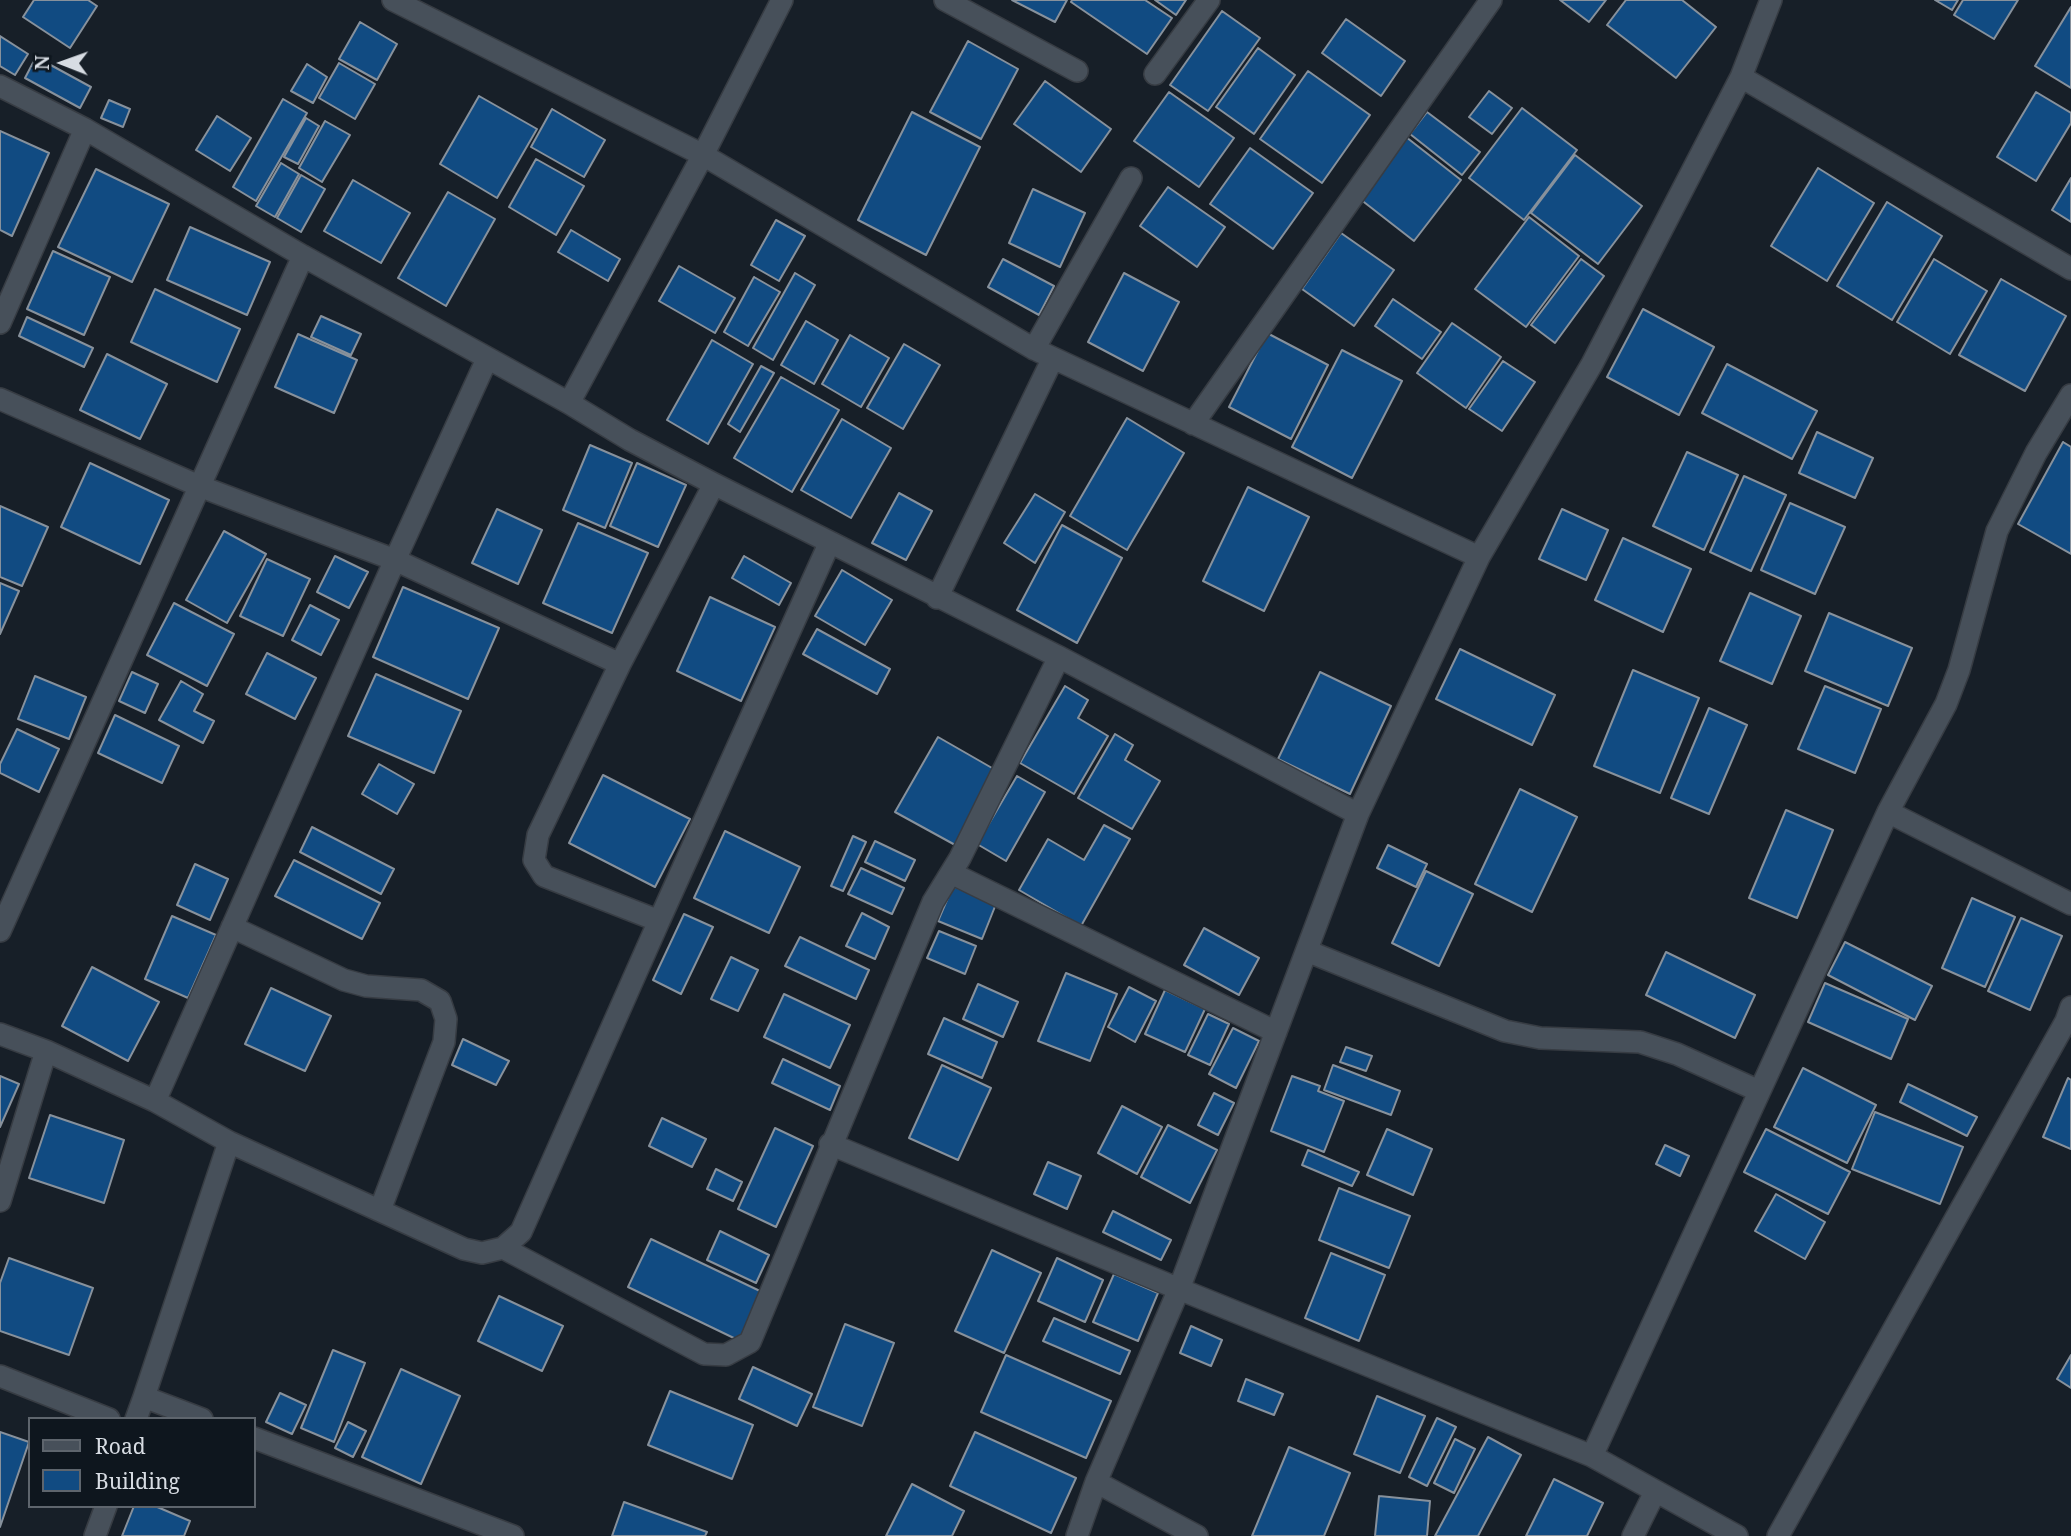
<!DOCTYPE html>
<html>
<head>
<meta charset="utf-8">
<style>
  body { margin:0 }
  #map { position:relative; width:2071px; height:1536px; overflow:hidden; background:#171f28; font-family:"Noto Serif",serif }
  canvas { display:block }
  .legend { position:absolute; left:28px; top:1417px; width:228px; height:91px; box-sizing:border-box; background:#0e161e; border:2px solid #5e656d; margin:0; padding:9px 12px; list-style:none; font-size:21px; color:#d7dce3 }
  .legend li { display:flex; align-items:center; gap:14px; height:35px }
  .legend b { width:35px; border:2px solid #5e656d }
  .north { position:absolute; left:28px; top:28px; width:70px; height:70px; -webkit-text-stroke:5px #0e161e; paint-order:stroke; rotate:271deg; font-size:19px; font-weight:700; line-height:28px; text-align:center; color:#d7dce3 }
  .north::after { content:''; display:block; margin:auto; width:24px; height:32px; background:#d7dce3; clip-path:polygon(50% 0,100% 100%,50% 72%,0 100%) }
</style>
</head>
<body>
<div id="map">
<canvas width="2071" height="1536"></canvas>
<ul class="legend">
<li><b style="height:9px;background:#47505a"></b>Road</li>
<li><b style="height:19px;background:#114b82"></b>Building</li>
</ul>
<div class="north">N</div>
</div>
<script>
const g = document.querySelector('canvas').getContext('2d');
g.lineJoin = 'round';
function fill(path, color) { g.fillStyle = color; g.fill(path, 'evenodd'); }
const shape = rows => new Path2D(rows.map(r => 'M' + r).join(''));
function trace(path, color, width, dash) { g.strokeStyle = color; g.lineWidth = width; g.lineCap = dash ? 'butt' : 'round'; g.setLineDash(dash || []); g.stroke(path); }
const building = shape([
  [34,0,88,0,97,6,70,48,23,17,34,0],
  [1012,0,1067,0,1055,22,1012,0],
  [1072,0,1145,0,1172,18,1147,54,1071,2,1072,0],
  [1155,0,1186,0,1176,15,1155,0],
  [1560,0,1606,0,1589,22,1560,0],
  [1626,0,1682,0,1716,27,1676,78,1607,25,1626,0],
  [1935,0,1958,0,1952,10,1935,0],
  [1963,0,2018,0,1994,39,1954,15,1963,0],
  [2071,7,2071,88,2035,66,2071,7],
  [1222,11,1260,38,1208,111,1170,85,1222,11],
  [1346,19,1405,61,1381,96,1322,53,1346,19],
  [360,22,397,44,377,80,339,59,360,22],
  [0,36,28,54,15,75,0,66,0,36],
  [968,41,1018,69,981,139,930,112,968,41],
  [1258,48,1295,75,1254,134,1216,107,1258,48],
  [36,57,91,87,80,108,25,78,36,57],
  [339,63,375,84,355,119,319,98,339,63],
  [307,64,327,77,313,103,291,91,307,64],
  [1308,71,1370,115,1322,183,1260,139,1308,71],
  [1045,81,1111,129,1081,172,1014,124,1045,81],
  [1489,91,1512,108,1492,134,1469,117,1489,91],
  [1169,92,1234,138,1199,187,1134,141,1169,92],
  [2036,92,2071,113,2071,123,2036,181,1997,157,2036,92],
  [479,96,537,129,497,198,440,164,479,96],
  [283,99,307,113,256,201,233,187,283,99],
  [109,100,130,109,123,127,101,118,109,100],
  [1522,108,1577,150,1524,220,1469,178,1522,108],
  [552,109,605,140,584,177,531,147,552,109],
  [912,112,980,147,926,255,858,220,912,112],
  [1427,112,1480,152,1462,175,1410,134,1427,112],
  [217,116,251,138,230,171,196,150,217,116],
  [306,118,319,126,298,164,284,157,306,118],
  [325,121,350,135,322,182,299,168,325,121],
  [0,131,49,153,12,236,0,230,0,131],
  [1406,137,1461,180,1414,241,1360,199,1406,137],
  [1250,148,1313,193,1273,249,1210,204,1250,148],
  [1575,155,1642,206,1598,264,1531,213,1575,155],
  [536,159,584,186,556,235,509,207,536,159],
  [281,163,299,174,275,217,256,206,281,163],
  [1818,168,1874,203,1827,281,1771,246,1818,168],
  [96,169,169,204,132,282,58,247,96,169],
  [301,175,325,189,301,232,277,218,301,175],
  [2071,178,2071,222,2052,210,2071,178],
  [353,180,410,213,381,263,324,231,353,180],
  [1168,187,1225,227,1197,267,1140,226,1168,187],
  [1033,189,1085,213,1060,267,1009,243,1033,189],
  [448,192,495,219,446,306,398,278,448,192],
  [1887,202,1942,236,1892,320,1837,286,1887,202],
  [1529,217,1579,256,1526,327,1475,289,1529,217],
  [776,220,805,236,779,281,751,265,776,220],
  [190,227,270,262,247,315,167,280,190,227],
  [571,230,620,259,608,281,558,252,571,230],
  [1341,233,1394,270,1354,326,1302,289,1341,233],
  [53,251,110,277,84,335,27,309,53,251],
  [1003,259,1054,286,1039,315,988,287,1003,259],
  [1581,259,1604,276,1555,343,1531,325,1581,259],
  [1934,259,1987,291,1950,354,1897,322,1934,259],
  [679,266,735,298,715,333,659,301,679,266],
  [795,273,815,285,773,360,753,348,795,273],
  [1124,273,1179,302,1143,371,1088,342,1124,273],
  [754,277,780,292,748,346,724,332,754,277],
  [2001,279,2066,316,2025,391,1959,355,2001,279],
  [155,289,240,329,217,382,131,342,155,289],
  [1393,299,1441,332,1422,359,1375,326,1393,299],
  [1643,309,1714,347,1679,415,1607,377,1643,309],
  [321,316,361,334,351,355,311,337,321,316],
  [27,317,93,348,84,367,19,336,27,317],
  [806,321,838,340,814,384,781,365,806,321],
  [1452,323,1501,357,1466,408,1417,373,1452,323],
  [1267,333,1328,365,1291,439,1229,407,1267,333],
  [298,334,357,360,334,413,275,387,298,334],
  [850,335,889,358,861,407,822,384,850,335],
  [712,340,753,364,708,444,667,420,712,340],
  [904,344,940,365,903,429,867,408,904,344],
  [1342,350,1402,381,1352,478,1292,447,1342,350],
  [107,354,167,384,140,439,80,410,107,354],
  [1503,361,1535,382,1502,431,1469,409,1503,361],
  [1727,364,1817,411,1792,459,1702,413,1727,364],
  [761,366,774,373,740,432,728,424,761,366],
  [781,377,839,410,792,492,734,458,781,377],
  [1127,418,1184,453,1127,550,1070,516,1127,418],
  [842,419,891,448,851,518,801,490,842,419],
  [1817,432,1873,458,1855,498,1799,473,1817,432],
  [2063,442,2071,447,2071,554,2018,524,2063,442],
  [590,445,632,463,605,528,563,510,590,445],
  [1687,452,1738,475,1704,550,1653,526,1687,452],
  [90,463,169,500,140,564,61,527,90,463],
  [637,463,686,485,658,547,610,526,637,463],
  [1744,476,1786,495,1751,571,1710,552,1744,476],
  [1248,487,1309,517,1264,611,1203,581,1248,487],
  [899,493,932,511,906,560,872,543,899,493],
  [1035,494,1065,512,1035,563,1004,543,1035,494],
  [1790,503,1845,527,1815,594,1761,570,1790,503],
  [0,506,48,527,22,586,0,577,0,506],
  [497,509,542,530,518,584,472,563,497,509],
  [1562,509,1608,530,1586,580,1539,559,1562,509],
  [578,523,648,553,612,633,543,603,578,523],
  [1062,525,1122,558,1077,643,1017,610,1062,525],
  [224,531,266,554,227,623,186,600,224,531],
  [1623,538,1691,569,1663,632,1595,600,1623,538],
  [335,556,368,572,349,608,317,592,335,556],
  [744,556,791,583,779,605,732,578,744,556],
  [267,559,310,579,283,636,240,616,267,559],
  [842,570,892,600,865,645,815,616,842,570],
  [0,583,19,591,0,634,0,583],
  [403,587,499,628,468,699,373,657,403,587],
  [1750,593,1801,616,1772,684,1720,661,1750,593],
  [710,597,775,627,741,701,677,671,710,597],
  [174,603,234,634,207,686,147,655,174,603],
  [310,605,339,620,321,655,292,640,310,605],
  [1829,613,1912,648,1888,706,1805,671,1829,613],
  [817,629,890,669,877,694,803,654,817,629],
  [1460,649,1555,695,1532,745,1436,699,1460,649],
  [267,653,316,678,295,719,246,694,267,653],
  [1633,670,1699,698,1660,793,1594,766,1633,670],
  [132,672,158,684,145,713,119,701,132,672],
  [1320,672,1391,706,1350,794,1278,759,1320,672],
  [376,674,461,711,434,773,348,736,376,674],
  [35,676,86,697,69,739,18,719,35,676],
  [181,681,203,694,194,711,214,721,203,743,159,720,181,681],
  [1065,686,1088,700,1078,718,1108,736,1074,794,1020,763,1065,686],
  [1825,686,1881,709,1855,773,1798,749,1825,686],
  [1709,708,1747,725,1709,814,1671,798,1709,708],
  [115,715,179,746,162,783,98,753,115,715],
  [17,729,59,749,39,792,0,773,0,764,17,729],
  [1115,734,1133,745,1125,760,1160,781,1132,829,1078,798,1115,734],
  [938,737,999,772,957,846,895,812,938,737],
  [379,764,414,784,397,814,362,794,379,764],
  [603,775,690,819,655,887,569,843,603,775],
  [1017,776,1045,792,1006,861,977,844,1017,776],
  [1520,789,1577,817,1532,912,1475,884,1520,789],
  [1786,810,1833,830,1797,918,1749,898,1786,810],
  [1104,825,1130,839,1081,926,1019,890,1048,839,1084,860,1104,825],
  [312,827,394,869,381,894,300,852,312,827],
  [725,831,800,867,769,933,694,898,725,831],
  [853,836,866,842,843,891,831,886,853,836],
  [875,841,915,860,905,881,865,862,875,841],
  [1388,845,1427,864,1416,887,1377,868,1388,845],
  [294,860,380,903,362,939,275,896,294,860],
  [195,864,228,879,210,920,177,905,195,864],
  [861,868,904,888,892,914,848,894,861,868],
  [1426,871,1473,894,1439,966,1392,943,1426,871],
  [953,886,996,904,982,939,938,921,953,886],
  [1972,898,2015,917,1985,987,1942,968,1972,898],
  [862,913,889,927,875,959,846,946,862,913],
  [684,914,713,927,681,994,653,980,684,914],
  [172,916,216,935,188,998,145,979,172,916],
  [2021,918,2062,936,2030,1010,1988,991,2021,918],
  [1204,928,1259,958,1239,995,1184,965,1204,928],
  [939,931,976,946,965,974,927,958,939,931],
  [800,937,869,970,856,999,785,966,800,937],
  [1845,942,1932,986,1915,1020,1828,975,1845,942],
  [1666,952,1755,995,1735,1038,1646,995,1666,952],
  [731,957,758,970,738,1011,711,999,731,957],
  [92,967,159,1002,128,1061,62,1026,92,967],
  [1066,973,1117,994,1090,1061,1038,1041,1066,973],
  [1825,983,1908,1019,1891,1059,1808,1022,1825,983],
  [978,984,1018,1002,1003,1037,963,1019,978,984],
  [1129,987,1156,1001,1135,1042,1108,1027,1129,987],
  [271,988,331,1016,305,1071,245,1044,271,988],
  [1165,990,1205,1009,1185,1052,1145,1034,1165,990],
  [784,994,850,1025,830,1068,764,1037,784,994],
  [1208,1014,1229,1024,1210,1065,1188,1055,1208,1014],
  [944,1018,997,1042,982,1078,928,1054,944,1018],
  [1233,1028,1259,1041,1236,1088,1209,1074,1233,1028],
  [463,1039,509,1061,496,1085,452,1065,463,1039],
  [1346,1047,1372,1056,1366,1071,1340,1062,1346,1047],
  [783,1059,840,1086,830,1110,772,1083,783,1059],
  [942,1065,991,1088,958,1160,909,1138,942,1065],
  [1333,1065,1400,1091,1391,1115,1324,1090,1333,1065],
  [1803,1068,1876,1105,1847,1163,1774,1127,1803,1068],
  [0,1076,19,1084,0,1127,0,1076],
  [1292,1076,1320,1086,1318,1091,1344,1101,1324,1152,1271,1131,1292,1076],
  [2068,1078,2071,1080,2071,1149,2043,1137,2068,1078],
  [1908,1084,1977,1117,1967,1136,1900,1102,1908,1084],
  [1214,1093,1234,1103,1218,1135,1198,1125,1214,1093],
  [1122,1106,1162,1127,1137,1174,1098,1153,1122,1106],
  [1875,1112,1963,1147,1940,1204,1852,1169,1875,1112],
  [50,1115,124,1140,104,1203,29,1178,50,1115],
  [662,1118,706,1139,692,1167,649,1146,662,1118],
  [1168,1125,1217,1150,1190,1203,1141,1177,1168,1125],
  [775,1128,813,1146,776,1227,738,1209,775,1128],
  [1387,1129,1432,1149,1413,1195,1367,1175,1387,1129],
  [1766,1129,1850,1172,1828,1214,1744,1172,1766,1129],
  [1665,1145,1689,1156,1680,1176,1656,1164,1665,1145],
  [1308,1150,1359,1172,1352,1186,1302,1165,1308,1150],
  [1048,1162,1081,1176,1067,1209,1034,1194,1048,1162],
  [716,1169,742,1182,733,1201,707,1189,716,1169],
  [1339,1188,1410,1216,1389,1268,1319,1240,1339,1188],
  [1776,1194,1825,1222,1805,1259,1755,1231,1776,1194],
  [1113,1211,1171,1240,1161,1260,1103,1232,1113,1211],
  [720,1231,769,1255,756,1283,707,1260,720,1231],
  [651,1239,762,1292,740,1341,628,1287,651,1239],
  [992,1250,1041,1273,1004,1353,955,1331,992,1250],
  [1331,1253,1385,1275,1359,1341,1305,1318,1331,1253],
  [9,1258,93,1288,69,1355,0,1331,0,1283,9,1258],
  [1057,1258,1103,1280,1085,1322,1038,1301,1057,1258],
  [1114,1274,1158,1293,1138,1341,1093,1322,1114,1274],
  [499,1296,563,1326,542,1371,478,1341,499,1296],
  [1054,1318,1130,1351,1120,1374,1043,1341,1054,1318],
  [845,1324,894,1343,862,1426,813,1407,845,1324],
  [1191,1326,1222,1340,1211,1366,1180,1353,1191,1326],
  [333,1350,365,1363,334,1442,301,1428,333,1350],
  [1006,1355,1111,1401,1086,1458,981,1412,1006,1355],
  [2071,1355,2071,1388,2057,1379,2071,1355],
  [753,1367,812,1394,797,1426,739,1399,753,1367],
  [401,1369,460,1396,421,1484,362,1457,401,1369],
  [1246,1379,1283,1394,1274,1415,1238,1401,1246,1379],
  [670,1391,753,1425,732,1479,648,1445,670,1391],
  [280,1393,306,1405,292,1434,266,1422,280,1393],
  [1377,1396,1425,1416,1400,1473,1354,1454,1377,1396],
  [1437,1418,1456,1427,1427,1486,1409,1477,1437,1418],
  [348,1422,366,1431,353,1457,335,1448,348,1422],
  [0,1432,29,1442,0,1527,0,1432],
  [975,1432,1076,1478,1051,1533,950,1486,975,1432],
  [1488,1437,1521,1455,1478,1536,1435,1536,1488,1437],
  [1455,1439,1475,1449,1454,1493,1434,1483,1455,1439],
  [1289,1447,1350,1473,1324,1536,1252,1536,1289,1447],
  [1554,1479,1603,1503,1587,1536,1526,1536,1554,1479],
  [912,1484,964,1511,952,1536,886,1536,912,1484],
  [1379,1496,1430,1501,1427,1536,1375,1536,1379,1496],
  [624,1502,707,1532,705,1536,612,1536,624,1502],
  [134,1506,155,1506,190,1521,184,1536,122,1536,134,1506]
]);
const street = shape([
  [393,0,703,155,782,0],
  [945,0,1077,71],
  [1155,74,1209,0],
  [1741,77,2071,269],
  [0,86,85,129,303,256,569,403,703,155,1034,349,1479,557],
  [0,323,85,129],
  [1034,349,1131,178],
  [0,399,199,486,395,560,620,664,538,835,534,860,544,876,659,921,829,544],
  [569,403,630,440,714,484,1059,657,1358,814],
  [1193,424,1491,0],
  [937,598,1053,358],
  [620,664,714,484],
  [1888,812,2071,904],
  [951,873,1276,1032],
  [232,927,344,980,366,986,421,990,440,1001,446,1019,444,1042,380,1210],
  [0,931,303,256],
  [1307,951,1505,1031,1540,1038,1640,1042,1677,1054,1759,1091],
  [0,1034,46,1051,155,1101,395,560,487,359],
  [155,1101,229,1142,144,1397,202,1419],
  [229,1142,464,1249,482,1253,503,1248,521,1232,659,921],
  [830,1144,1179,1289,1592,1456,1737,1536],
  [0,1201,46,1051],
  [503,1248,704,1354,726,1355,750,1342,933,902,960,858,1059,657],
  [0,1376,109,1419],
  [136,1419,144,1397],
  [254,1438,513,1536],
  [1592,1456,1888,812,1946,704,1959,670,1997,531,2036,453,2071,395],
  [1096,1482,1197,1536],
  [95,1536,106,1506],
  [1077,1536,1096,1482,1179,1289,1358,814,1479,557,1592,364,1741,77,1771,0],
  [1633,1536,1655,1492],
  [1778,1536,2066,1021,2071,1007]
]);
fill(building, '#114b82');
trace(building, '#87919c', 2);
trace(street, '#373c43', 24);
trace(street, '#47505a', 21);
</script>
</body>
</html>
